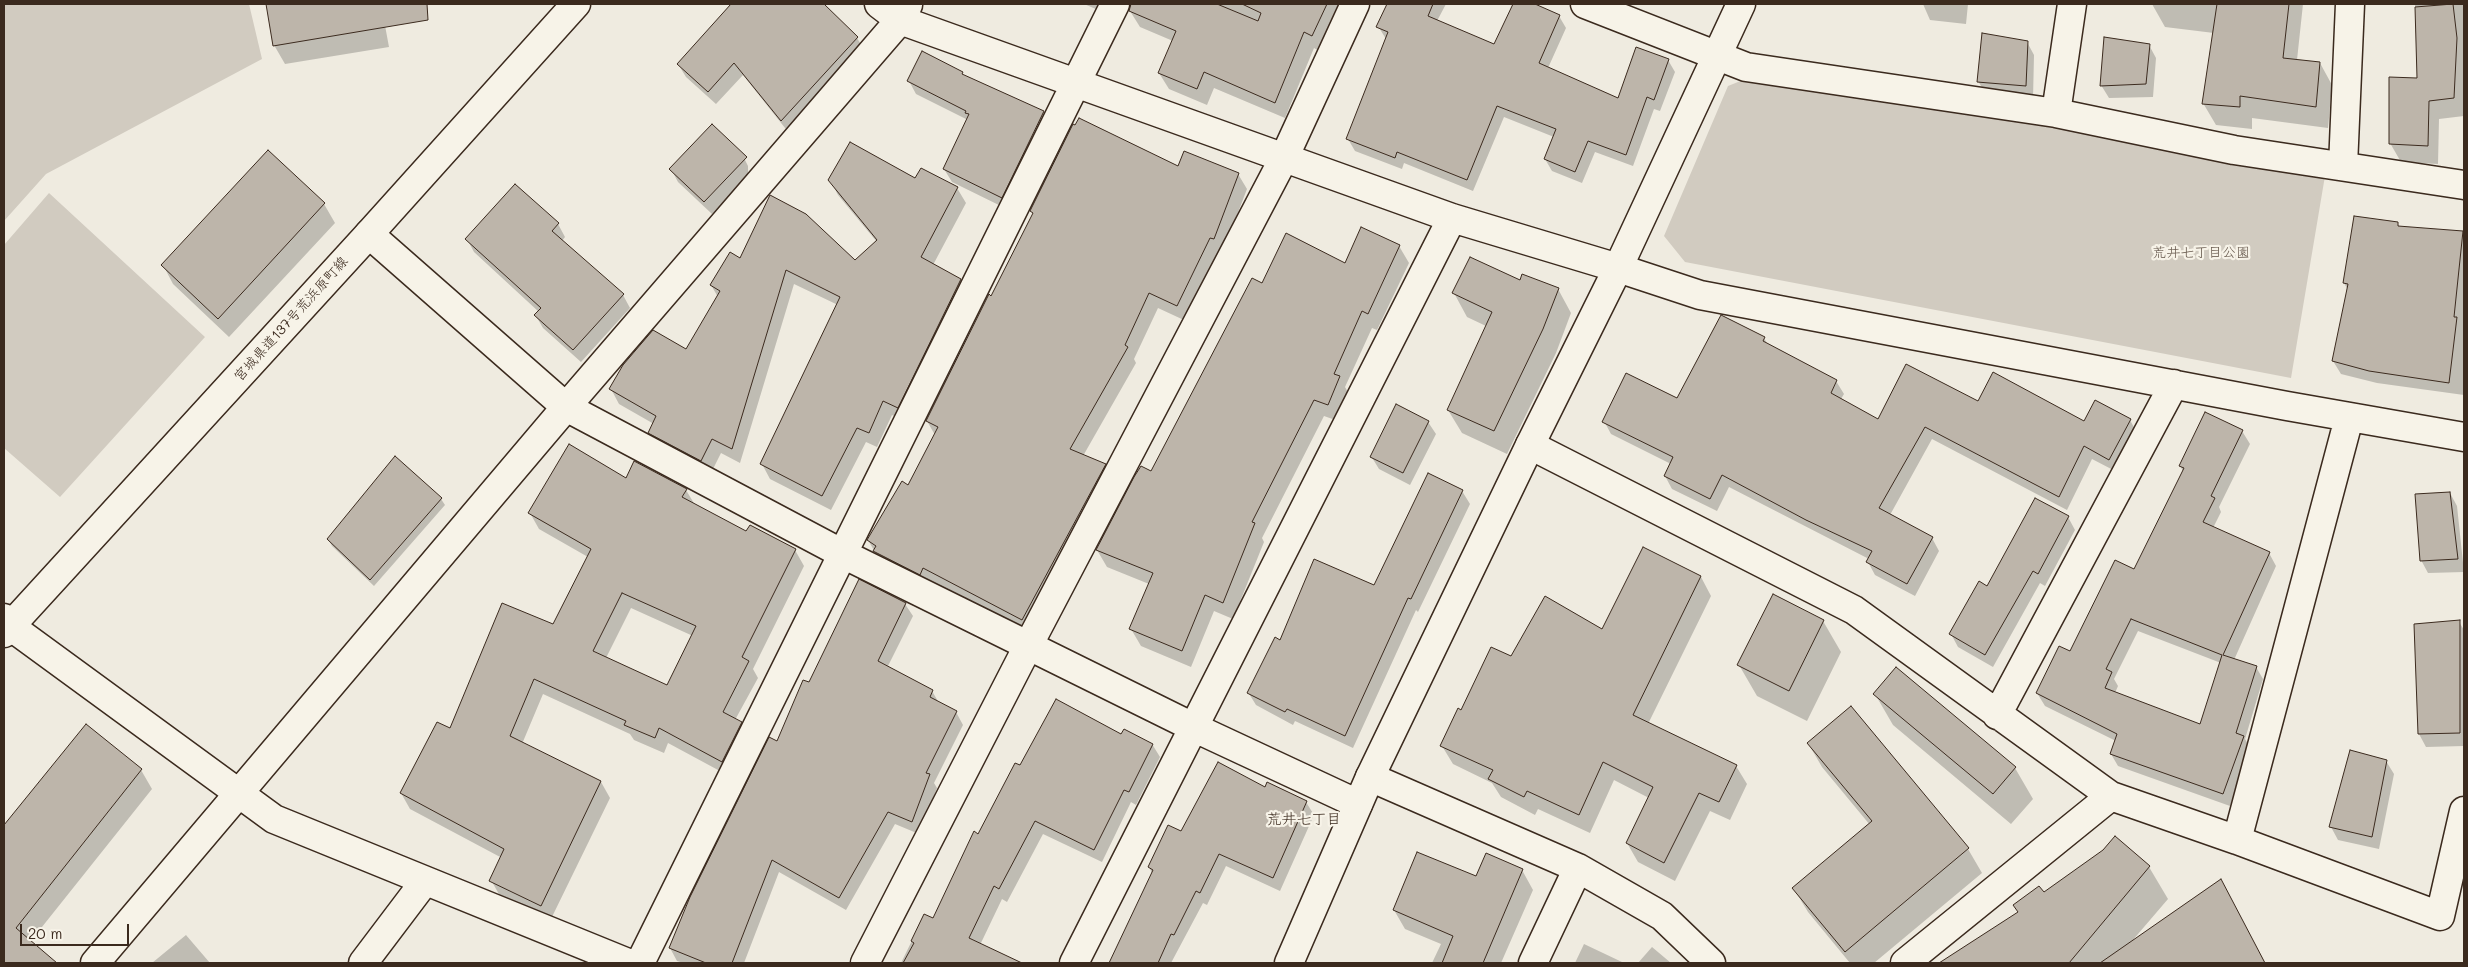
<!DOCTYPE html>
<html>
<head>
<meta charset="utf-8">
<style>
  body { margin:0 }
  #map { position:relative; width:2468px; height:967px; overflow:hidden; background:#efebe0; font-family:Mali,sans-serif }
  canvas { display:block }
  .frame { position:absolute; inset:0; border:5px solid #3b2a1e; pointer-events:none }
  .scale { position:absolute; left:20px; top:924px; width:109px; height:22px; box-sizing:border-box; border:2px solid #3b2a1e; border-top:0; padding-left:6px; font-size:15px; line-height:18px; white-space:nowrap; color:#3b2a1e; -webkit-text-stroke:4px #f7f3e8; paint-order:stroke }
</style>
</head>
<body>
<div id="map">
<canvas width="2468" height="967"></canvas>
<div class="frame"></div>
<div class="scale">20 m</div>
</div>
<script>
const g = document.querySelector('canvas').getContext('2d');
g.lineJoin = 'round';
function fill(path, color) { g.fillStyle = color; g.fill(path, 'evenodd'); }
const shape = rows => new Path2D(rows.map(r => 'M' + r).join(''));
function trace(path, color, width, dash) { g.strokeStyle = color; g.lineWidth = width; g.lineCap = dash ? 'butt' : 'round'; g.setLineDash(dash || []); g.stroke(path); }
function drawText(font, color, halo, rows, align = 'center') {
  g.font = font + ' Mali,"Klee One",sans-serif'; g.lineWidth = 4.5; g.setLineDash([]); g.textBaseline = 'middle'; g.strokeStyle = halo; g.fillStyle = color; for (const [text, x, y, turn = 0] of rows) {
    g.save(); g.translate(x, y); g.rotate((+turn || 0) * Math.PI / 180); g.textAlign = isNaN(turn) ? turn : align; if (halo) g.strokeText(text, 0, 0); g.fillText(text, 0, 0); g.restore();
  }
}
const green = shape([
  [4,4,249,4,262,59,46,174,4,221],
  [1748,78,2327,164,2291,378,1685,262,1664,236,1728,86],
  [49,193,205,337,60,497,4,448,4,245]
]);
const shadow = shape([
  [267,4,381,4,389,47,285,64,274,45],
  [731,4,803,4,814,14,823,5,857,38,865,51,789,133,743,75,716,104,686,77,678,64],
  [1084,4,1341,4,1321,52,1314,48,1285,118,1214,88,1207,105,1169,89,1159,73,1173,41,1140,27,1130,11,1131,6,1124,4,1110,15],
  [1389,4,1446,4,1437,21,1495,46,1514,4,1532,4,1559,16,1566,28,1548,68,1619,99,1668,60,1675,72,1660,111,1654,109,1633,166,1595,152,1582,183,1552,171,1545,159,1554,137,1504,117,1473,191,1404,163,1402,169,1355,151,1348,139,1386,39,1378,26],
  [1923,4,1968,4,1966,24,1930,20],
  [2152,4,2303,4,2297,60,2320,63,2332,85,2328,128,2252,118,2252,129,2216,125,2203,103,2214,33,2165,27],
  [2415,4,2464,4,2464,116,2439,119,2438,164,2401,162,2390,143,2418,80],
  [2027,42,2034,55,2033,99,1986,94,1978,81],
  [2149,45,2156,58,2153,97,2109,98,2101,85],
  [923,53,962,73,964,77,1044,112,1051,125,1009,210,952,182,944,169,968,120,916,94,909,81],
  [268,151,324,204,335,223,229,337,173,284,163,265],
  [741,152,748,166,748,176,712,214,678,182,671,169],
  [1179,167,1238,174,1247,189,1222,254,1218,252,1186,321,1158,308,1134,359,1136,363,1083,456,1105,465,1113,481,1030,634,883,566,868,540,909,486,935,435,927,421,1034,215,1031,211],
  [830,180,916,180,957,188,966,203,933,265,960,280,969,295,906,422,892,415,877,447,866,442,831,510,770,479,762,464,838,305,794,284,740,463,721,453,710,475,658,448,650,433,654,424,619,404,611,389,686,351,718,297,711,285,740,260,855,262,877,242,838,195],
  [558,224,565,237,562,241,623,295,630,308,581,362,543,328,536,316,539,312,474,252,467,239],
  [2397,224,2400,227,2464,232,2464,395,2377,383,2341,374,2333,361,2348,290,2344,283],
  [1399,246,1409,263,1377,330,1372,328,1345,387,1349,394,1338,421,1324,416,1262,538,1264,542,1233,619,1214,611,1191,667,1141,646,1131,629,1149,584,1107,567,1097,550,1152,473,1262,285,1346,264],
  [1520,282,1558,289,1571,313,1556,353,1507,454,1462,433,1448,410,1486,326,1467,317,1454,293],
  [1764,338,1768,345,1836,381,1844,394,1841,399,1878,420,1979,403,2085,423,2130,420,2137,433,2117,472,2092,459,2067,510,1932,439,1890,515,1932,538,1939,551,1915,596,1875,575,1868,562,1869,559,1729,487,1717,511,1672,489,1665,476,1671,464,1611,434,1604,421,1677,400],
  [2206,413,2242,431,2250,444,2219,507,2221,512,2213,528,2269,553,2276,566,2234,660,2256,667,2263,679,2245,739,2251,749,2230,806,2118,766,2111,754,2116,741,2045,706,2037,693,2134,571,2183,471,2180,466],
  [2138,631,2221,663,2201,725,2115,693,2118,686,2114,679],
  [1428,422,1436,434,1410,485,1379,469,1371,456],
  [627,479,686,490,695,505,747,533,795,550,804,566,753,669,758,678,735,720,741,723,750,739,731,777,668,743,664,753,634,740,630,734,543,694,522,744,601,782,610,798,550,921,500,896,491,880,502,858,410,809,401,793,450,730,554,626,588,557,539,529,530,513],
  [631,608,693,636,667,686,606,658],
  [1462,491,1470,504,1418,612,1416,610,1353,748,1295,721,1293,725,1256,705,1248,692,1281,642,1375,587],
  [2450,493,2457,506,2464,572,2428,573,2421,560],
  [441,499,445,505,374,586,332,546,328,539],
  [2068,517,2075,530,2045,586,2040,583,1993,667,1958,647,1951,634,1987,587],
  [1643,549,1701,577,1711,596,1648,724,1736,766,1747,784,1730,820,1710,811,1675,881,1638,862,1627,843,1649,798,1614,780,1590,833,1538,809,1535,815,1501,797,1492,783,1453,764,1442,746,1461,711,1511,658,1603,630],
  [905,604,913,616,887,668,932,691,939,703,956,712,963,725,934,783,937,788,919,834,895,824,846,910,779,872,744,963,684,963,677,961,670,948,809,684],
  [1823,621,1841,652,1807,721,1757,696,1739,665],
  [2459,622,2464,630,2464,746,2426,747,2419,734],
  [1875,694,2015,768,2033,799,2011,824,1893,725],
  [1851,707,1968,849,1982,873,1874,963,1850,963,1808,912,1794,889,1870,825,1822,767,1808,743],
  [86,726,141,770,152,789,30,942,55,963,4,963,4,827],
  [1122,736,1152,744,1160,757,1136,805,1131,802,1102,862,1043,834,1007,902,1002,899,980,945,1017,963,901,963,924,916,933,920,979,835,1020,767],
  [2386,761,2394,774,2379,849,2338,840,2331,827],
  [1265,789,1306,802,1314,815,1280,891,1226,866,1207,905,1203,903,1171,963,1111,963,1152,873,1149,867,1182,833],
  [2149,867,2168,899,2132,941,2221,881,2265,963,1955,963,1968,956,2043,893],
  [1522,870,1533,890,1501,963,1432,963,1441,944,1405,929,1394,910,1476,878],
  [186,935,210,963,152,963],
  [1584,944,1622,962,1622,963,1575,963],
  [1652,947,1671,963,1638,963]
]);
const building = shape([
  [266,4,427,4,428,20,273,46,266,4],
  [731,4,824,4,858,37,781,121,734,63,708,92,677,64,731,4],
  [1131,4,1217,4,1258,21,1261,13,1242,4,1327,4,1312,36,1304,32,1275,103,1204,72,1197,89,1158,73,1176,31,1129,11,1131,4],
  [1387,4,1433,4,1428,16,1494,44,1513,4,1535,4,1560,15,1539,63,1618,98,1636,47,1669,59,1654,100,1647,97,1626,155,1588,141,1575,172,1544,159,1556,129,1497,106,1467,180,1397,152,1395,158,1346,139,1388,32,1376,27,1387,4],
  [2217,4,2289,4,2283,58,2320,62,2316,107,2240,96,2240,107,2202,104,2217,4],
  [2453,4,2457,38,2454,98,2429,101,2428,146,2389,144,2389,77,2417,78,2415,7,2453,4],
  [1982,33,2028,41,2026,86,1977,82,1982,33],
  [2104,37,2150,44,2146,84,2100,86,2104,37],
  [922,51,963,72,962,74,1044,111,1002,198,943,169,969,114,965,113,966,111,907,81,922,51],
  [1079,118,1178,166,1184,151,1239,173,1214,239,1210,238,1177,306,1149,293,1125,345,1128,347,1070,449,1106,464,1022,620,923,568,920,575,873,551,876,546,867,540,902,481,908,485,938,427,926,421,989,294,991,296,1033,213,1030,211,1073,124,1075,125,1079,118],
  [712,124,747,157,704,202,669,169,712,124],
  [850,142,915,178,921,168,958,187,921,257,961,279,898,408,883,401,869,433,857,428,822,496,760,464,840,297,786,270,732,449,712,439,701,461,648,433,656,416,609,389,623,365,653,330,686,349,720,291,710,285,730,252,740,258,770,195,806,214,855,260,877,240,828,180,850,142],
  [268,150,325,203,218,319,161,265,268,150],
  [515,184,559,223,552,231,624,294,573,350,534,315,541,308,465,239,515,184],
  [2354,216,2398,222,2398,226,2463,231,2454,317,2457,317,2449,383,2369,371,2332,361,2348,284,2343,283,2354,216],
  [1361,227,1400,245,1368,314,1362,311,1334,374,1340,376,1328,405,1314,400,1252,522,1255,523,1223,603,1205,595,1182,651,1129,629,1153,573,1096,550,1134,477,1141,466,1151,471,1252,278,1262,283,1286,233,1345,263,1361,227],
  [1470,257,1520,280,1522,274,1559,288,1543,329,1494,431,1447,410,1492,312,1452,293,1470,257],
  [1721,315,1765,337,1763,341,1837,380,1831,393,1878,419,1906,364,1978,401,1993,372,2084,421,2095,400,2131,419,2109,460,2084,446,2059,497,1925,427,1879,508,1933,537,1907,584,1866,562,1872,551,1806,520,1722,475,1710,499,1664,476,1673,457,1602,422,1626,373,1677,398,1721,315],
  [1396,404,1429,421,1403,473,1370,457,1396,404],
  [2205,412,2243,430,2211,496,2215,498,2203,522,2270,552,2223,655,2257,666,2236,733,2244,736,2223,794,2110,754,2117,734,2036,693,2059,646,2070,651,2115,560,2134,569,2184,468,2179,466,2205,412],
  [2131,619,2222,655,2200,724,2105,688,2112,672,2106,669,2131,619],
  [569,444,626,478,634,461,687,489,682,497,746,531,750,525,796,549,742,657,749,661,723,712,742,722,722,762,659,728,655,738,624,725,626,721,534,679,510,736,601,781,541,906,489,881,504,849,400,793,437,722,450,728,502,603,553,624,591,549,528,513,569,444],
  [622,593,696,626,667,685,593,651,622,593],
  [395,456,442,498,370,580,327,539,395,456],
  [1428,473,1463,490,1411,599,1408,598,1345,736,1287,709,1285,712,1247,693,1275,637,1280,640,1314,559,1374,585,1428,473],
  [2450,492,2458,559,2420,561,2415,494,2450,492],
  [2035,498,2069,516,2038,574,2033,571,1985,655,1949,634,1979,581,1987,586,2035,498],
  [1643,547,1701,576,1633,715,1737,765,1719,802,1699,793,1664,863,1626,843,1653,787,1603,762,1579,815,1527,791,1524,797,1488,779,1493,770,1440,746,1458,708,1461,710,1491,647,1511,656,1545,596,1602,629,1643,547],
  [859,579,906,603,878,661,933,690,930,697,957,711,926,773,930,774,912,822,888,812,839,898,772,860,732,963,706,963,669,948,690,897,769,737,777,741,803,680,809,682,859,579],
  [1773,594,1824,620,1789,691,1737,665,1773,594],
  [2460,620,2460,733,2418,734,2414,624,2460,620],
  [1896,667,2016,767,1993,794,1873,694,1896,667],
  [1056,699,1121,734,1124,729,1153,744,1129,792,1124,790,1094,850,1035,821,999,889,994,886,969,938,1022,963,903,963,914,943,911,941,924,914,933,918,974,831,978,834,1015,763,1020,765,1056,699],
  [1851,706,1969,848,1845,952,1792,888,1872,821,1807,743,1851,706],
  [86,724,142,769,16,928,57,963,4,963,4,825,86,724],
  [2350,750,2387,760,2372,837,2329,827,2350,750],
  [1218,762,1265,787,1267,782,1307,801,1273,878,1219,854,1200,893,1196,891,1174,935,1171,934,1158,963,1109,963,1153,870,1148,867,1168,825,1181,831,1218,762],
  [2115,836,2150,866,2069,963,1939,963,2018,912,2013,905,2039,886,2044,892,2103,850,2115,836],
  [1417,852,1476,876,1486,853,1523,869,1483,963,1442,963,1453,936,1393,910,1417,852],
  [2221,879,2265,963,2100,963,2221,879]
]);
const minor = shape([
  [879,4,900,20,1452,218,1618,268,1700,295,2287,406,2464,437],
  [1585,4,1746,67,2056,113,2234,150,2464,185],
  [2056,113,2072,4],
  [2343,166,2350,4],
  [369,234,566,407,843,554,1195,728,1358,804],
  [1530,445,1854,610,2111,796,2237,840,2440,916,2464,811],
  [4,618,10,626,274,819,628,963],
  [1997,715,2174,384],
  [1370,777,1578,868,1662,916,1711,963],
  [2237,840,2349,418],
  [95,963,566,407,900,20,908,5],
  [363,963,425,881],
  [640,963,1115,4],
  [865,963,1028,646,1284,158,1355,4],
  [1074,963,1452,218],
  [1533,963,1578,868],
  [1905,963,2111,796]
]);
const tertiary = shape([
  [1289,963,1370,777,1530,445,1618,268,1741,4]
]);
const secondary = shape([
  [4,633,369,234,576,4]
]);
const parkNames = [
  ["荒井七丁目公園",2201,253]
];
const streetNames = [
  ["宮城県道137号荒浜原町線",291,319,-48]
];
const neighbourhoodNames = [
  ["荒井七丁目",1304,819]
];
fill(green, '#d1cbc0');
fill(shadow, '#0003');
fill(building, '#bdb5aa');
trace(building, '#3b2a1e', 1);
trace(minor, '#3b2a1e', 31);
trace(tertiary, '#3b2a1e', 31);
trace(secondary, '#3b2a1e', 31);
trace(minor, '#f7f3e8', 28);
trace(tertiary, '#f7f3e8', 28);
trace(secondary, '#f7f3e8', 28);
drawText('14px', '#605246', '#f7f3e8', parkNames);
drawText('14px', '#3b2a1e', '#f7f3e8', streetNames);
drawText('15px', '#3b2a1e', '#f7f3e8', neighbourhoodNames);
</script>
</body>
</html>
